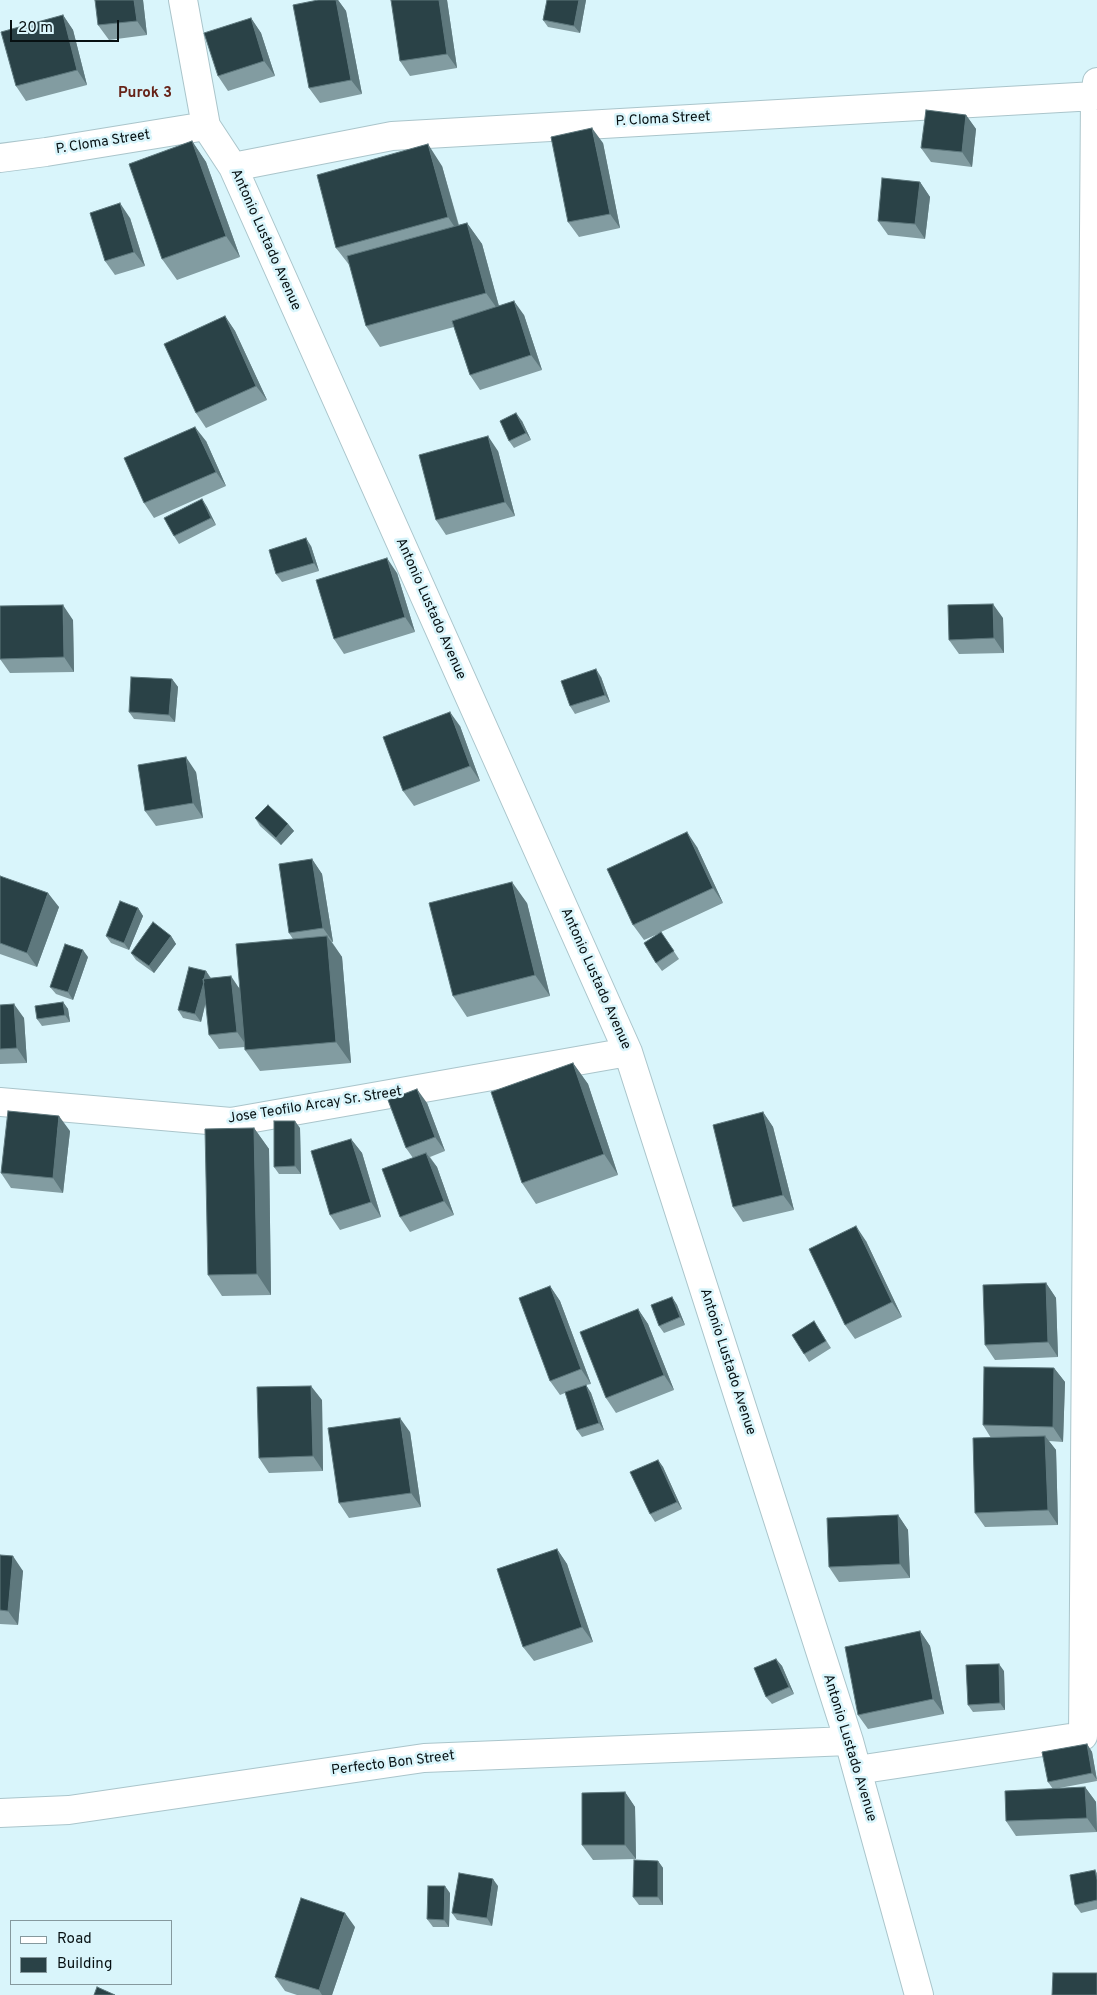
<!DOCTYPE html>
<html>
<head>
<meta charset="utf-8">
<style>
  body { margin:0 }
  #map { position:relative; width:1097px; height:1995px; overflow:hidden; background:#d9f5fb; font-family:Overpass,sans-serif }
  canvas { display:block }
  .legend { position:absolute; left:10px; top:1920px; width:162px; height:65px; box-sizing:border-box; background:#d9f5fb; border:1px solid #85999e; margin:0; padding:6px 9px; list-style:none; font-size:15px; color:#071012 }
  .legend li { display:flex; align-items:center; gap:10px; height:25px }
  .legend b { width:25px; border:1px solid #85999e }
  .scale { position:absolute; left:10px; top:20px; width:109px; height:22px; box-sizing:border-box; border:2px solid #071012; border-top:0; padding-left:6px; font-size:15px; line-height:18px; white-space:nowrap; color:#071012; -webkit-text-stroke:4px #d9f5fb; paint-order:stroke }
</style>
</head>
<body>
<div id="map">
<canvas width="1097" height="1995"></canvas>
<ul class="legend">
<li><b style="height:6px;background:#fff"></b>Road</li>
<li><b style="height:14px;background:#2a4247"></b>Building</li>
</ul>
<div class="scale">20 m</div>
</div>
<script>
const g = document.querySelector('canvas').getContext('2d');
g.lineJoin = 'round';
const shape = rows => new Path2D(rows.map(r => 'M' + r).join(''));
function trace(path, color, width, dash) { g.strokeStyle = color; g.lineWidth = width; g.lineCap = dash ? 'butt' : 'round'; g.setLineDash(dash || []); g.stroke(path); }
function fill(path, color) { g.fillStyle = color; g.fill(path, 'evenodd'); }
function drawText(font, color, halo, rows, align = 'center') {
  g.font = font + ' Overpass,sans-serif'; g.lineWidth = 5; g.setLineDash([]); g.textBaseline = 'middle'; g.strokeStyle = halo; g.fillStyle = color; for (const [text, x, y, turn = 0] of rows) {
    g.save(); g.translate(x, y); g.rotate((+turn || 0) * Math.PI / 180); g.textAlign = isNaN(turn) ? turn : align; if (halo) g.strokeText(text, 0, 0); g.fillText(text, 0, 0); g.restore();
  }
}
const minor = shape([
  [183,0,206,126,233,167,628,1052,849,1741,919,1995],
  [0,158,46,152,206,126],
  [233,167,392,136,1095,96],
  [0,1102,231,1122,628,1052],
  [857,1770,1083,1736,1095,96,1097,82],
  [0,1813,69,1810,424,1758,849,1741]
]);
const wall = shape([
  [143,0,147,35,109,40,98,25],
  [318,0,338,0,346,11,362,94,320,103,309,88],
  [391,0,447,0,457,68,410,76,400,61],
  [547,0,586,0,580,33,548,27,543,20],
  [63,15,73,30,87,85,26,101,16,86],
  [251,18,261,33,275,76,228,91,218,76],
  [966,115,976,129,972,167,931,162,921,148],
  [192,141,206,162,240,257,177,280,162,259],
  [603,143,620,228,579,237,568,222],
  [442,166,459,225,467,223,482,244,499,306,524,315,542,370,480,390,470,375,454,327,380,347,366,326,350,266,336,248],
  [920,182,930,197,925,239,888,235,878,221],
  [130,218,145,266,115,275,105,261],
  [225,316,235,331,267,400,206,428,196,413],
  [522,421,531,440,514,448,509,441],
  [206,441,226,486,154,518,144,503],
  [498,451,515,516,446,535,436,520],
  [202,499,207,507,216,525,179,544,174,536],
  [311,546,319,571,282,582,276,574],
  [397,573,415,632,344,654,334,639],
  [1003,618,1004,653,959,654,949,640],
  [73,620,74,672,10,673,0,659],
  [601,677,610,702,575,714,570,706],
  [172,679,178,687,175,722,134,719,129,712],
  [460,726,480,781,414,806,403,791],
  [196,772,203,818,156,826,145,811],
  [255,818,288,824,294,831,281,845,260,826],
  [697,847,723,903,661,932,679,959,662,971,656,963,660,933,644,940,633,925],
  [312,859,322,874,333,942,332,942,342,957,351,1063,260,1071,245,1050,245,1047,219,1049,209,1035,206,1002,201,1022,183,1018,178,1010,206,971,211,978,240,988,293,939,289,933],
  [0,876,59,907,37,967,0,954],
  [527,903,550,996,467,1017,453,996],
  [138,908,143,916,129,950,111,943,106,936],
  [171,936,176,944,154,973,136,960,131,953],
  [88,957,73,1000,56,994,50,987],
  [63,1002,68,1009,70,1022,42,1026,37,1019],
  [0,1005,24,1018,27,1063,0,1064],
  [573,1063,588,1084,618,1175,536,1204,522,1183],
  [427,1103,445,1151,430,1157,437,1167,454,1215,410,1232,400,1217,413,1158,406,1148],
  [763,1112,773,1127,794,1210,743,1222,733,1207],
  [254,1128,269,1149,271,1295,222,1296,208,1275],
  [300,1128,301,1174,279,1174,274,1167],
  [70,1131,63,1193,11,1188,1,1173],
  [351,1139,362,1153,381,1217,340,1230,330,1215],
  [866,1241,902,1317,855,1339,845,1325],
  [1046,1283,1056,1298,1058,1357,995,1360,985,1345],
  [550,1286,560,1301,591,1384,586,1385,591,1393,604,1430,582,1437,577,1430,565,1393,560,1395,550,1381],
  [672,1297,677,1305,685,1325,664,1333,659,1326],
  [638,1309,648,1324,674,1390,616,1413,606,1398],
  [819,1329,831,1348,809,1362,804,1354],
  [1054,1368,1065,1382,1063,1442,1049,1441,1056,1450,1058,1525,985,1527,975,1513,991,1438,983,1425],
  [322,1400,323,1471,269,1473,259,1458],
  [410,1432,421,1507,349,1518,339,1503],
  [658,1460,663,1467,682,1509,655,1522,650,1514],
  [898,1515,908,1530,910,1578,839,1582,829,1567],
  [557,1549,567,1564,593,1642,534,1661,523,1647],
  [0,1555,23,1571,18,1625,0,1624],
  [920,1631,930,1646,944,1714,868,1729,858,1715],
  [776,1659,782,1666,794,1694,772,1704,766,1697],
  [1004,1671,1005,1710,973,1712,968,1705],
  [1087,1744,1092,1752,1097,1781,1054,1789,1085,1787,1096,1802,1097,1832,1016,1836,1006,1821,1053,1789,1048,1782],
  [625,1792,635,1807,636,1859,593,1860,582,1845],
  [658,1861,663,1868,663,1905,639,1905,633,1897],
  [1095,1870,1097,1873,1097,1909,1081,1913,1075,1905],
  [498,1886,492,1926,457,1920,452,1913],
  [450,1893,449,1927,433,1927,427,1919],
  [355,1927,332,1995,297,1995,285,1991,275,1977]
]);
const shadedWall = shape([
  [134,0,143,0,147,35,137,21],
  [336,0,338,0,346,11,362,94,351,80],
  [439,0,447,0,457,68,447,54],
  [579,0,586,0,580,33,574,26],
  [63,15,73,30,87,85,77,70],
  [251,18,261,33,275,76,264,61],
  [966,115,976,129,972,167,962,152],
  [592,128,603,143,620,228,610,214],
  [192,141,206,162,240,257,226,236],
  [428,144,442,166,462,238,448,217],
  [920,182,930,197,925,239,915,224],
  [120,203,130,218,145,266,134,252],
  [467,223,482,244,501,314,486,293],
  [514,301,524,315,542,370,531,355],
  [225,316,235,331,267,400,256,386],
  [516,413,522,421,531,440,526,433],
  [195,427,206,441,226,486,216,472],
  [488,436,498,451,515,516,505,502],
  [202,499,207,507,216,525,211,518],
  [306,538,311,546,319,571,314,563],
  [387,558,397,573,415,632,405,617],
  [993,604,1003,618,1004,653,994,638],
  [63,605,73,620,74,672,64,657],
  [596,669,601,677,610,702,605,695],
  [172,679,178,687,175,722,169,715],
  [450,712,460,726,480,781,470,766],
  [186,757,196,772,203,818,193,803],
  [288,824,294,831,281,845,276,838],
  [687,832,697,847,723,903,713,888],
  [312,859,322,874,333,942,323,928],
  [512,882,527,903,550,996,535,975],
  [48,893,59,907,37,967,27,953],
  [138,908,143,916,129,950,124,943],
  [171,936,176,944,154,973,149,966],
  [327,936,342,957,351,1063,336,1042],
  [83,950,88,957,73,1000,68,992],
  [206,971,211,979,201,1022,195,1014],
  [231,976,241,991,247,1046,237,1032],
  [63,1002,68,1009,70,1022,65,1015],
  [14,1004,24,1018,27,1063,17,1048],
  [573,1063,588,1084,618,1175,604,1154],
  [417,1089,427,1103,445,1151,435,1137],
  [763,1112,773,1127,794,1210,783,1195],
  [59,1116,70,1131,63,1193,53,1178],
  [295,1121,300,1128,301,1174,295,1166],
  [254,1128,269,1149,271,1295,257,1274],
  [351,1139,362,1153,381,1217,371,1202],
  [426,1153,437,1167,454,1215,444,1201],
  [856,1226,866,1241,902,1317,892,1302],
  [1046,1283,1056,1298,1058,1357,1048,1342],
  [550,1286,560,1301,591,1384,581,1369],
  [672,1297,677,1305,685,1325,680,1317],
  [638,1309,648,1324,674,1390,664,1375],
  [1054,1368,1065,1382,1063,1442,1053,1427],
  [586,1385,591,1393,604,1430,599,1423],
  [311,1386,322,1400,323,1471,313,1456],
  [400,1418,410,1432,421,1507,411,1493],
  [1045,1436,1056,1450,1058,1525,1048,1510],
  [658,1460,663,1467,682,1509,677,1502],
  [898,1515,908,1530,910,1578,900,1564],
  [557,1549,567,1564,593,1642,582,1627],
  [13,1556,23,1571,18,1625,8,1611],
  [920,1631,930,1646,944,1714,933,1699],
  [776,1659,782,1666,794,1694,789,1687],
  [999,1664,1004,1671,1005,1710,1000,1703],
  [1087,1744,1092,1752,1097,1780,1092,1773],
  [1085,1787,1096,1802,1097,1832,1087,1818],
  [625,1792,635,1807,636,1859,625,1845],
  [658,1861,663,1868,663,1905,658,1897],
  [493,1879,498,1886,492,1926,487,1918],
  [445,1886,450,1893,449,1927,444,1920],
  [345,1913,355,1927,332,1995,322,1995,319,1990]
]);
const building = shape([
  [95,0,134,0,137,21,98,25,95,0],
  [318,0,336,0,351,80,309,88,293,5,318,0],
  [391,0,439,0,447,54,400,61,391,0],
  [547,0,579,0,574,26,543,20,547,0],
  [63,15,77,70,16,86,1,32,63,15],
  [251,18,264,61,218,76,204,33,251,18],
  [926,110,966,115,962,152,921,148,926,110],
  [592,128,610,214,568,222,551,137,592,128],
  [192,141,226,236,162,259,129,164,192,141],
  [428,144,448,217,336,248,317,175,428,144],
  [882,178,920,182,915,224,878,221,882,178],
  [120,203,134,252,105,261,90,213,120,203],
  [467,223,486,293,366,326,347,256,467,223],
  [514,301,531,355,470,375,452,321,514,301],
  [225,316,256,386,196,413,164,344,225,316],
  [516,413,526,433,509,441,500,421,516,413],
  [195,427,216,472,144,503,124,458,195,427],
  [488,436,505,502,436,520,419,455,488,436],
  [202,499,211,518,174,536,164,518,202,499],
  [306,538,314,563,276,574,269,550,306,538],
  [387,558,405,617,334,639,316,580,387,558],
  [993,604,994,638,949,640,948,605,993,604],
  [63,605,64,657,0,659,0,606,63,605],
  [596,669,605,695,570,706,561,681,596,669],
  [131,677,172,679,169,715,129,712,131,677],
  [450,712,470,766,403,791,383,737,450,712],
  [186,757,193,803,145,811,138,765,186,757],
  [268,805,288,824,276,838,255,818,268,805],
  [687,832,713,888,633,925,607,869,687,832],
  [312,859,323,928,289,933,279,864,312,859],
  [0,876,48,893,27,953,0,943,0,876],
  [512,882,535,975,453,996,429,903,512,882],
  [120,901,138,908,124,943,106,936,120,901],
  [153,922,171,936,149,966,131,953,153,922],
  [661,932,674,951,656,963,644,943,661,932],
  [327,936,336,1042,245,1050,236,944,327,936],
  [65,944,83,950,68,992,50,987,65,944],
  [189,967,206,971,204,979,203,979,204,982,195,1014,178,1010,189,967],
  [231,976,237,1032,209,1035,203,979,231,976],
  [63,1002,65,1015,37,1019,35,1006,63,1002],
  [14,1004,17,1048,0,1049,0,1005,14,1004],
  [573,1063,604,1154,522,1183,491,1092,573,1063],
  [417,1089,435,1137,406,1148,388,1100,417,1089],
  [8,1111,59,1116,53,1178,1,1173,8,1111],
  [763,1112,783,1195,733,1207,713,1125,763,1112],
  [274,1121,295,1121,295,1166,274,1167,274,1121],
  [254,1128,257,1274,208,1275,205,1129,254,1128],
  [351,1139,371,1202,330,1215,311,1151,351,1139],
  [426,1153,444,1201,400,1217,382,1169,426,1153],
  [856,1226,892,1302,845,1325,809,1249,856,1226],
  [1046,1283,1048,1342,985,1345,983,1285,1046,1283],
  [550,1286,581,1369,550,1381,519,1298,550,1286],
  [672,1297,680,1317,659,1326,651,1305,672,1297],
  [638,1309,664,1375,606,1398,580,1332,638,1309],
  [814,1321,826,1341,804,1354,792,1335,814,1321],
  [984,1367,1054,1368,1053,1427,983,1425,984,1367],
  [586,1385,599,1423,577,1430,565,1392,586,1385],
  [311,1386,313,1456,259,1458,257,1387,311,1386],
  [400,1418,411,1493,339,1503,328,1428,400,1418],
  [1045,1436,1048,1510,975,1513,973,1438,1045,1436],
  [658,1460,677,1502,650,1514,630,1472,658,1460],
  [898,1515,900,1564,829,1567,827,1518,898,1515],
  [557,1549,582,1627,523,1647,497,1569,557,1549],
  [0,1555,13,1556,8,1611,0,1610,0,1555],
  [920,1631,933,1699,858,1715,845,1647,920,1631],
  [776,1659,789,1687,766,1697,754,1668,776,1659],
  [999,1664,1000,1703,968,1705,966,1665,999,1664],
  [1087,1744,1092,1773,1048,1782,1042,1752,1087,1744],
  [1085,1787,1087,1818,1006,1821,1005,1791,1085,1787],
  [625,1792,625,1845,582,1845,582,1793,625,1792],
  [634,1860,658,1861,658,1897,633,1897,634,1860],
  [1095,1870,1097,1880,1097,1900,1075,1905,1070,1875,1095,1870],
  [459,1873,493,1879,487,1918,452,1913,459,1873],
  [428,1886,445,1886,444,1920,427,1919,428,1886],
  [301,1898,345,1913,319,1990,275,1977,301,1898],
  [1053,1973,1097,1973,1097,1995,1052,1995,1053,1973],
  [97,1987,115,1995,94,1995,97,1987]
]);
const streetNames = [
  ["P. Cloma Street",663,120,-3],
  ["P. Cloma Street",103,143,-9],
  ["Antonio Lustado Avenue",265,240,66],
  ["Antonio Lustado Avenue",430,609,66],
  ["Antonio Lustado Avenue",595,979,66],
  ["Jose Teofilo Arcay Sr. Street",315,1106,-9],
  ["Antonio Lustado Avenue",727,1362,72],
  ["Antonio Lustado Avenue",849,1748,73],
  ["Perfecto Bon Street",393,1764,-7]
];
const neighbourhoodNames = [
  ["Purok 3",145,94]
];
trace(minor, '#aac5cb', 30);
trace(minor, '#fff', 28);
fill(wall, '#829ca1');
fill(shadedWall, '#5e787d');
fill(building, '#2a4247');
trace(building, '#5e787d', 1);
drawText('14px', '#071012', '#d9f5fb', streetNames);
drawText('bold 15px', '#672318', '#d9f5fb', neighbourhoodNames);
</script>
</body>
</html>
